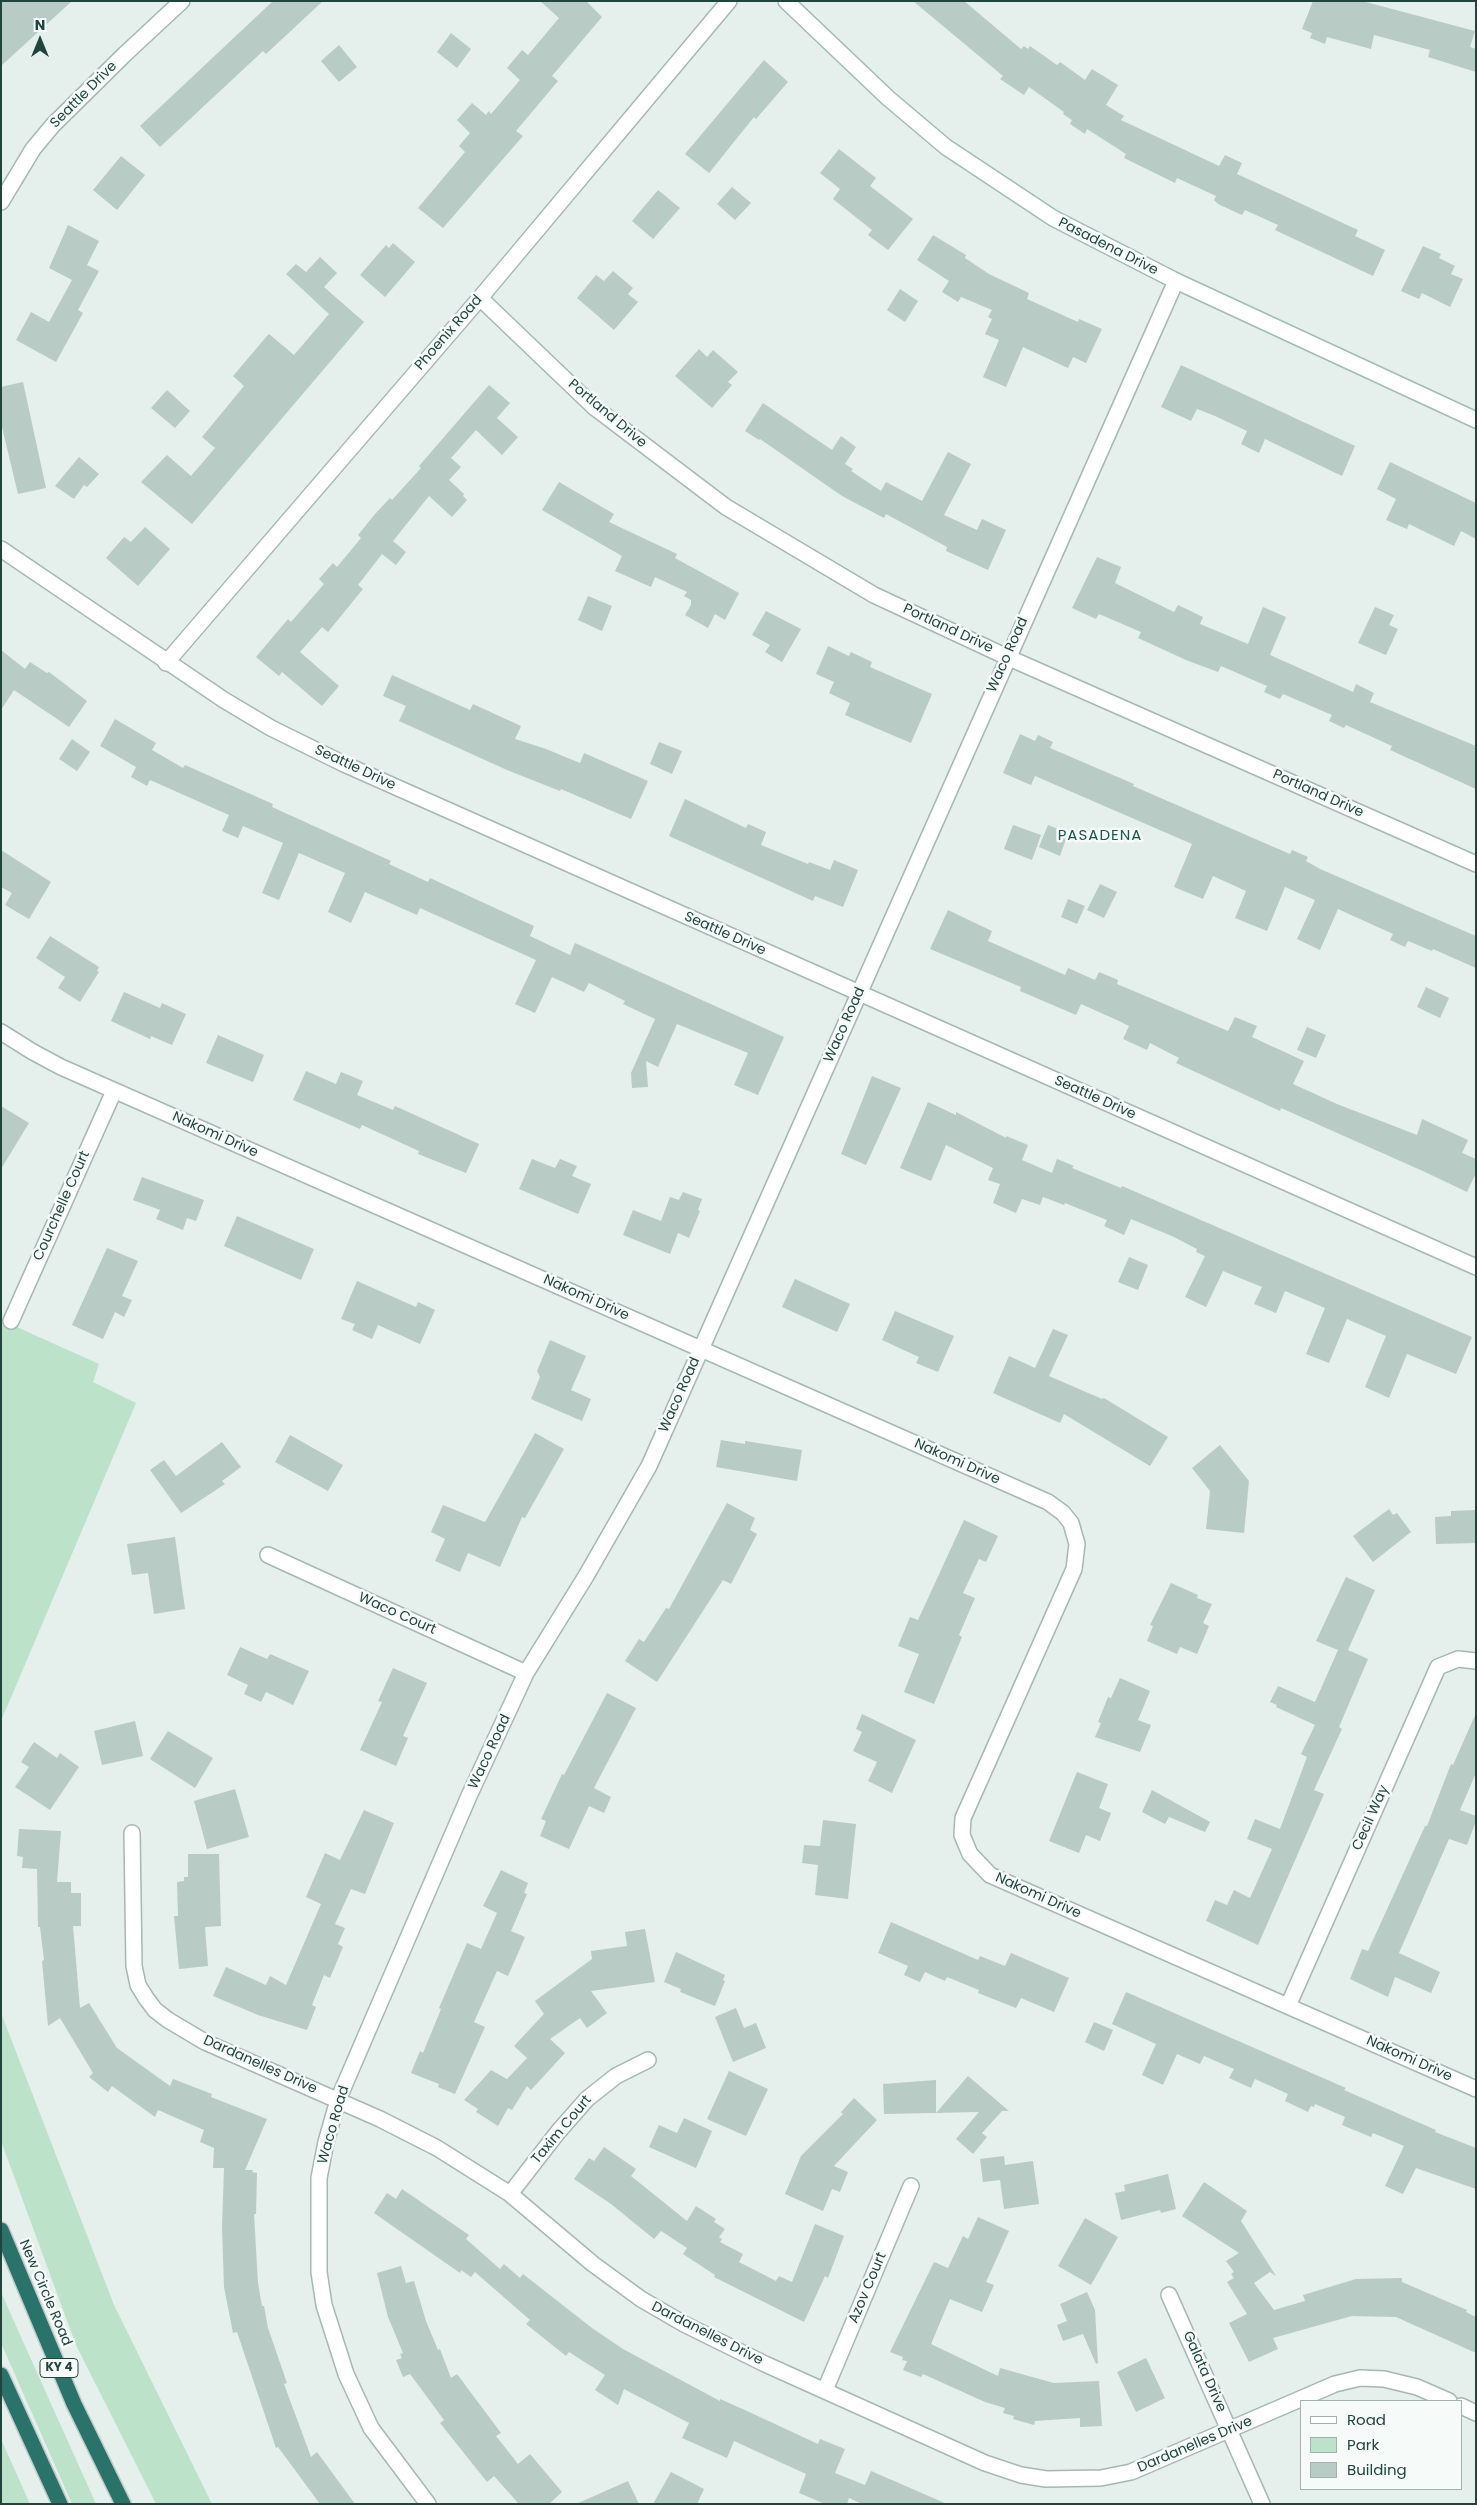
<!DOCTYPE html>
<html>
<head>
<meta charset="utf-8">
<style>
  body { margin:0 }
  #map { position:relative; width:1477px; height:2505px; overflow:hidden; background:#e5efeb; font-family:Poppins,sans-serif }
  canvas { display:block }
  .frame { position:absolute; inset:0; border:2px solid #21443d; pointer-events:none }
  .legend { position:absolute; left:1300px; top:2400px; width:162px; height:90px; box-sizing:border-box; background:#f6fbf9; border:1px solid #a1b2ae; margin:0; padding:6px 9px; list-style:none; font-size:15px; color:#21443d }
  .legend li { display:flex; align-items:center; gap:10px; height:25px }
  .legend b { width:25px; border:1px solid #a1b2ae }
  .north { position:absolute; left:15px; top:15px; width:50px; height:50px; -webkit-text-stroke:4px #f6fbf9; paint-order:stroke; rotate:0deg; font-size:14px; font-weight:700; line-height:20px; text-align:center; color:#21443d }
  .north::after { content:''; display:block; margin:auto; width:18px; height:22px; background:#21443d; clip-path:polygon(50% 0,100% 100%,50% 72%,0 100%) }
</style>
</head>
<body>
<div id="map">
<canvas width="1477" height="2505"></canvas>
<div class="frame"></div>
<ul class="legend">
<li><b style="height:6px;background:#fff"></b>Road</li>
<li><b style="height:14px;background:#bce2c9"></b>Park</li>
<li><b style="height:14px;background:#b9cbc5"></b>Building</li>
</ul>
<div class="north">N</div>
</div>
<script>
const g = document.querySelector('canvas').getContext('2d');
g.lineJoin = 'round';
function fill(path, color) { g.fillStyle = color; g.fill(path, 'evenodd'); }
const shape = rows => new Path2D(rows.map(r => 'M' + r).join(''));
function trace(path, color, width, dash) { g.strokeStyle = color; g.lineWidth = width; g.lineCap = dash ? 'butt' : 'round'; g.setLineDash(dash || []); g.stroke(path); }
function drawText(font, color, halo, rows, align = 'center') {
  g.font = font + ' Poppins,sans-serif'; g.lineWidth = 5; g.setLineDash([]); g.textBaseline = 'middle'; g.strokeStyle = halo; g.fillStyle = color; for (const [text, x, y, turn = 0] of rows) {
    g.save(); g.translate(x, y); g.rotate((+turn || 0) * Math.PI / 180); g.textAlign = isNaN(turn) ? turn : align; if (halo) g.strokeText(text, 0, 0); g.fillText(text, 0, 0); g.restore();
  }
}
const green = shape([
  [1,1320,99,1364,93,1382,136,1403,1,1721],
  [1,2013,114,2305,212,2504,156,2504,76,2345,1,2141],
  [1,2292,8,2308,96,2504,72,2504,69,2497,1,2343],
  [1,2439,30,2504,31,2504,1,2504]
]);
const building = shape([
  [1,1,72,1,1,66],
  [273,1,323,1,266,54,263,51,160,147,140,126],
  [540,1,586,1,602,17,552,76,558,81,516,131,523,136,443,228,418,208,465,152,459,146,470,133,457,120,472,103,486,115,489,111,491,114,520,80,507,68,522,50,528,55,559,18],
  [913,1,964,1,1021,49,1024,46,1028,49,1030,46,1057,65,1060,62,1085,80,1092,69,1118,85,1106,105,1124,116,1121,120,1219,166,1225,155,1242,163,1237,174,1358,230,1355,236,1385,250,1373,276,1275,230,1278,225,1245,210,1242,215,1218,204,1214,200,1216,196,1177,178,1175,183,1124,158,1126,154,1087,129,1085,134,1070,124,1072,120,1063,114,1064,112,1029,87,1024,95,1000,79,1003,76],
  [1313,1,1362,1,1475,31,1470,47,1476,49,1476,72,1428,57,1430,50,1374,35,1371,49,1327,37,1325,44,1310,38,1312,33,1302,29],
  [451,33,471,49,457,68,437,52],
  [339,45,357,67,339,82,321,61],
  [764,60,788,82,756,119,754,117,709,173,685,154],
  [839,149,876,178,870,186,913,219,888,250,868,235,872,230,833,199,840,189,820,173],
  [121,156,145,175,117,210,93,190],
  [732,187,751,203,735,220,717,204],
  [658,190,680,208,653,239,632,221],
  [68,225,99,241,87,265,99,271,78,310,83,313,56,362,16,340,31,312,49,322,72,280,49,268],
  [933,235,966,255,965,258,989,274,1029,293,1027,299,1078,322,1079,319,1102,329,1086,363,1073,357,1068,368,1023,347,1006,387,983,377,999,340,985,334,992,319,988,317,992,310,961,297,958,302,942,292,949,281,917,260],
  [393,243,415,262,385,297,360,275,386,245,389,248],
  [1423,246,1441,254,1439,258,1455,266,1451,274,1463,279,1450,307,1422,293,1419,299,1401,291],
  [320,257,337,273,324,287,364,322,192,524,141,482,167,455,191,476,215,448,202,437,244,386,233,376,267,336,269,334,294,355,329,314,286,274,296,264,306,272],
  [613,271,633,288,628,294,638,302,614,330,577,298,596,275,604,281],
  [900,289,918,301,905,322,887,310],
  [699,349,707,357,713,350,738,372,728,382,732,385,712,408,675,376],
  [1181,365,1355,446,1342,476,1265,439,1259,453,1241,444,1247,431,1215,416,1197,409,1191,421,1161,407],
  [23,382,46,488,18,494,1,423,1,387],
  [489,385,510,403,497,418,518,437,502,455,476,430,451,458,461,467,449,480,464,494,463,496,467,500,452,517,429,496,393,541,406,552,396,565,382,554,358,585,363,589,328,632,322,627,300,652,339,686,322,706,282,672,279,676,256,657,288,619,291,622,324,584,319,579,333,563,337,567,361,538,358,535,375,514,390,498,392,500,421,468,419,466],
  [167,390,190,411,175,428,151,408],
  [763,403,832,450,841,436,856,447,845,464,853,469,851,471,881,491,886,482,922,501,948,452,971,464,944,515,977,530,982,519,1006,530,988,570,946,551,947,547,886,514,884,518,842,496,760,439,759,440,745,431],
  [79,457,99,474,87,487,84,485,74,499,55,486],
  [1390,462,1476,503,1476,539,1461,531,1454,546,1409,524,1407,529,1386,520,1396,499,1377,489],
  [559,482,614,514,609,522,677,554,675,558,739,593,725,620,715,614,708,628,685,615,691,605,691,600,684,596,687,592,655,577,651,587,615,571,622,556,542,510],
  [145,527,170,549,138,586,106,558,124,537,131,542],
  [1097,557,1121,567,1115,583,1174,612,1178,605,1203,617,1200,624,1248,644,1263,607,1286,617,1270,655,1353,692,1356,684,1374,693,1370,702,1476,746,1476,789,1390,750,1392,746,1346,725,1344,728,1329,721,1332,715,1283,694,1280,699,1264,692,1267,686,1221,666,1218,672,1186,660,1138,638,1141,632,1099,614,1096,619,1072,608],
  [588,596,612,606,602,631,578,620],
  [1375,607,1394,615,1389,625,1398,629,1386,655,1358,643],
  [766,611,801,629,782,662,765,652,770,645,752,635],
  [828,646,849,656,851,652,872,662,870,667,932,694,911,743,845,715,850,703,829,693,834,682,816,674],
  [1,650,25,669,30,662,47,673,49,672,87,701,69,727,14,690,1,710],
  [392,675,470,710,473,704,521,726,515,739,546,749,580,763,584,753,648,781,631,819,561,789,560,791,507,770,399,721,406,706,383,696],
  [115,719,156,743,152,750,183,768,185,765,273,804,272,807,391,861,389,864,428,882,430,878,534,926,530,936,570,955,575,943,784,1037,758,1095,734,1085,748,1053,677,1024,658,1067,646,1061,648,1087,632,1088,631,1073,655,1019,623,1004,625,1001,589,983,584,992,552,977,535,1013,515,1004,536,960,420,908,417,915,365,892,351,923,328,912,345,873,299,853,279,900,262,893,283,843,243,826,238,838,222,831,229,815,150,780,147,786,131,777,136,767,100,746],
  [1020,734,1035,741,1038,735,1053,742,1050,748,1134,784,1133,786,1290,854,1292,850,1308,857,1306,861,1320,869,1476,936,1476,968,1433,949,1432,951,1408,941,1405,947,1390,940,1393,934,1338,909,1320,950,1297,939,1315,900,1285,887,1267,931,1235,918,1246,891,1213,876,1203,899,1174,887,1192,844,1035,776,1031,785,1003,773],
  [72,739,90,752,77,771,59,759],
  [659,742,682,751,672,774,650,764],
  [685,799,746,828,748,824,766,832,761,845,808,864,809,862,830,870,834,860,858,870,843,907,815,896,813,901,669,836],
  [1013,825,1041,835,1032,860,1004,849],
  [1048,825,1068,833,1060,856,1039,847],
  [1,850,51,882,29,919,5,905,12,893,1,887],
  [1100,884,1117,892,1104,918,1087,910],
  [1068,899,1085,906,1077,924,1061,917],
  [948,910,992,931,988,941,1065,975,1068,968,1095,980,1099,972,1118,980,1117,984,1228,1031,1235,1017,1257,1026,1252,1037,1304,1061,1293,1084,1337,1104,1417,1135,1422,1119,1468,1140,1462,1153,1476,1159,1476,1173,1467,1192,1425,1172,1281,1108,1280,1111,1176,1063,1179,1058,1150,1043,1147,1050,1123,1039,1129,1026,1119,1021,1081,1004,1076,1015,1020,991,1021,987,930,949],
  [50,936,99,967,97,971,99,972,80,1002,58,988,65,977,36,958],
  [1426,987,1449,998,1440,1018,1417,1007],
  [124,992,160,1008,162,1003,186,1014,172,1045,151,1036,150,1039,111,1021],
  [1307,1027,1326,1035,1316,1058,1297,1050],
  [218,1035,264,1055,253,1082,206,1063],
  [306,1071,336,1084,341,1072,363,1081,357,1095,393,1110,395,1106,479,1144,466,1173,418,1154,419,1151,362,1125,360,1129,293,1100],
  [872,1076,901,1088,866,1165,841,1154],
  [928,1102,956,1115,956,1112,1006,1138,1006,1136,1028,1145,1022,1160,1052,1173,1057,1159,1074,1166,1072,1168,1121,1188,1122,1186,1472,1337,1456,1374,1407,1354,1389,1398,1365,1387,1386,1336,1347,1319,1329,1363,1306,1354,1325,1308,1285,1291,1276,1313,1254,1304,1262,1287,1223,1271,1206,1307,1185,1297,1205,1256,1196,1252,1197,1249,1174,1237,1131,1219,1124,1235,1104,1226,1107,1220,1065,1203,1064,1205,1043,1197,1040,1205,1022,1199,1016,1213,993,1203,1000,1184,988,1180,993,1168,946,1145,931,1181,900,1168],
  [1,1106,29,1123,1,1169],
  [532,1159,555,1168,560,1159,577,1166,572,1176,591,1184,578,1214,519,1189],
  [142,1177,204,1200,196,1221,187,1218,183,1230,156,1219,160,1210,133,1200],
  [683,1192,702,1199,698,1210,700,1211,689,1238,678,1233,670,1254,623,1235,633,1210,661,1221,670,1197,679,1200],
  [237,1216,314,1249,301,1280,224,1246],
  [107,1248,138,1261,122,1296,132,1300,124,1317,115,1312,103,1339,72,1325],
  [1129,1257,1148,1265,1138,1290,1118,1282],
  [795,1279,850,1304,837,1332,782,1307],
  [357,1281,416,1307,418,1302,435,1310,420,1344,378,1325,372,1339,352,1330,355,1324,341,1319],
  [895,1311,954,1336,938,1372,916,1363,919,1357,882,1340],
  [1053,1329,1068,1335,1049,1376,1102,1399,1104,1398,1168,1437,1150,1466,1064,1414,1060,1423,993,1393,1009,1356,1035,1368],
  [550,1340,586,1356,571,1390,591,1399,582,1421,531,1399,540,1377,537,1371],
  [535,1433,564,1449,525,1518,522,1517,500,1567,468,1553,460,1572,435,1561,445,1539,431,1532,443,1505,485,1522],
  [290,1435,343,1465,328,1491,275,1462],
  [721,1440,745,1444,745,1441,802,1450,797,1481,716,1467],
  [222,1442,241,1467,222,1481,225,1484,181,1513,150,1470,164,1460,176,1476],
  [1220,1445,1249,1481,1244,1533,1206,1529,1210,1491,1192,1468],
  [727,1503,755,1518,750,1530,757,1534,731,1584,723,1580,657,1682,625,1661,639,1639,644,1642,666,1608,669,1609],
  [1389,1509,1393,1515,1397,1513,1411,1532,1373,1562,1353,1536],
  [1476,1510,1476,1543,1436,1544,1435,1517,1451,1516,1451,1511],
  [964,1520,998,1536,986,1562,979,1559,963,1593,975,1598,959,1635,962,1637,934,1704,904,1692,919,1654,898,1646,910,1617,918,1620],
  [175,1537,185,1609,154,1614,148,1573,132,1575,127,1544],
  [1346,1577,1375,1590,1348,1650,1368,1659,1339,1727,1342,1729,1314,1790,1324,1794,1258,1945,1206,1921,1215,1900,1227,1905,1234,1890,1250,1898,1272,1849,1247,1839,1255,1819,1280,1829,1307,1757,1301,1754,1315,1725,1276,1707,1277,1705,1270,1702,1278,1686,1315,1702,1338,1650,1316,1641],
  [1171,1583,1198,1595,1197,1598,1212,1604,1203,1623,1209,1626,1197,1654,1180,1647,1177,1654,1147,1641,1153,1626,1150,1625],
  [240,1647,267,1659,270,1654,309,1671,293,1705,266,1692,261,1702,244,1694,248,1685,227,1675],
  [393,1668,427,1683,403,1736,408,1738,396,1766,360,1750,382,1702,378,1701],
  [1120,1678,1150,1691,1138,1720,1151,1725,1140,1752,1095,1737,1101,1723,1098,1722,1108,1697,1111,1698],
  [607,1693,636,1708,594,1788,611,1797,604,1813,589,1806,569,1849,540,1836,546,1821,541,1819,562,1774,564,1775],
  [1476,1713,1476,1773,1460,1810,1476,1816,1476,1821,1467,1845,1449,1839,1399,1953,1440,1972,1431,1993,1395,1977,1388,1997,1350,1979,1362,1949,1368,1951,1425,1826,1427,1826,1451,1764,1453,1765],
  [862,1714,916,1740,892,1793,868,1781,877,1762,853,1751,862,1732,856,1729],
  [135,1721,143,1756,102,1765,94,1731],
  [168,1731,213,1758,195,1788,150,1759],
  [34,1742,57,1758,60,1753,79,1767,50,1810,15,1787,29,1767,21,1762],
  [1077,1772,1108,1784,1099,1808,1111,1813,1100,1841,1086,1835,1079,1853,1049,1841],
  [235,1789,249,1837,207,1849,194,1801],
  [1152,1790,1210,1822,1205,1832,1169,1817,1165,1824,1142,1812],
  [364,1810,394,1823,365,1894,351,1889,335,1924,345,1928,338,1944,343,1947,330,1978,324,1975,312,2005,316,2007,307,2030,258,2015,213,1996,226,1967,266,1985,270,1976,286,1985,321,1904,306,1897,325,1853,340,1860],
  [823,1820,856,1824,848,1899,815,1895,818,1865,802,1863,804,1845,820,1846],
  [19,1829,61,1831,57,1882,71,1882,71,1893,81,1893,81,1926,73,1926,80,2008,89,2003,117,2048,170,2086,173,2079,212,2094,211,2097,267,2119,245,2170,253,2170,252,2172,257,2173,256,2214,254,2214,258,2283,262,2306,264,2306,268,2328,287,2383,284,2384,311,2457,317,2452,355,2504,320,2504,278,2447,276,2448,237,2332,233,2333,224,2287,222,2227,224,2168,213,2168,214,2148,200,2142,204,2130,158,2110,155,2117,112,2086,108,2092,89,2077,93,2073,60,2018,48,2026,42,1961,44,1960,40,1927,38,1927,37,1869,22,1868,23,1857,17,1856],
  [188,1854,219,1854,221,1926,205,1927,208,1966,179,1969,174,1916,178,1916,177,1882,184,1881,184,1877,188,1877],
  [501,1870,528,1883,524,1893,527,1894,511,1931,525,1937,508,1976,497,1971,474,2022,485,2027,455,2094,438,2087,439,2084,411,2073,420,2051,423,2053,441,2009,439,2008,467,1943,481,1949,497,1913,483,1906],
  [891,1922,978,1960,980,1956,1005,1966,1011,1953,1069,1978,1054,2012,1021,1998,1016,2008,978,1993,979,1990,947,1977,945,1981,925,1972,920,1982,904,1975,908,1966,878,1953],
  [645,1929,655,1982,591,1991,607,2013,587,2028,580,2018,550,2039,565,2053,531,2090,527,2086,512,2110,508,2108,498,2126,476,2112,478,2109,464,2100,491,2070,507,2079,527,2058,514,2046,544,2014,535,2001,592,1959,591,1951,627,1946,625,1932],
  [676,1952,725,1975,723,1980,725,1981,715,2006,680,1992,681,1989,664,1982],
  [1126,1992,1346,2088,1344,2090,1436,2130,1435,2132,1476,2148,1476,2189,1416,2168,1403,2194,1385,2186,1404,2146,1373,2133,1371,2137,1342,2125,1345,2117,1315,2104,1314,2107,1311,2106,1308,2112,1285,2101,1288,2094,1255,2079,1251,2088,1229,2078,1234,2069,1204,2056,1200,2064,1177,2054,1163,2085,1142,2075,1156,2044,1112,2024],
  [736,2008,744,2028,756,2023,766,2048,733,2062,715,2017],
  [1094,2022,1113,2030,1104,2051,1085,2042],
  [729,2071,768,2089,746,2136,707,2119],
  [968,2076,1009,2111,1002,2111,982,2133,987,2137,973,2154,956,2139,979,2112,884,2114,883,2084,936,2080,936,2113],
  [854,2098,877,2120,834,2166,848,2172,840,2192,832,2189,823,2211,785,2194,801,2156,843,2114,841,2112],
  [684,2118,712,2131,696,2168,649,2147,659,2125,677,2133],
  [604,2147,636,2169,631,2176,687,2221,696,2206,716,2219,714,2222,725,2229,719,2237,722,2239,720,2242,743,2254,739,2262,776,2281,779,2276,792,2282,815,2224,844,2236,828,2278,825,2276,804,2322,714,2277,715,2275,683,2254,687,2248,661,2231,654,2239,611,2204,574,2179,589,2158,594,2161],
  [1004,2156,1005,2165,1033,2161,1039,2204,1004,2209,1000,2180,983,2182,980,2159],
  [1168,2174,1176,2209,1161,2213,1160,2210,1121,2220,1115,2193,1125,2191,1124,2185],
  [1204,2182,1247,2211,1241,2221,1276,2276,1270,2272,1254,2283,1274,2310,1305,2301,1303,2295,1356,2279,1402,2278,1402,2282,1467,2310,1466,2312,1476,2317,1476,2353,1396,2317,1352,2316,1273,2338,1278,2349,1249,2362,1229,2323,1247,2314,1227,2282,1234,2278,1231,2274,1234,2272,1226,2261,1239,2253,1182,2216],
  [402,2189,469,2235,466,2239,500,2269,504,2264,520,2278,523,2274,592,2328,623,2349,720,2401,720,2399,747,2411,818,2444,820,2439,845,2449,835,2473,865,2485,871,2471,947,2504,862,2504,849,2498,847,2504,825,2504,799,2493,806,2474,734,2441,727,2458,682,2438,689,2423,624,2389,618,2405,595,2390,605,2375,569,2352,566,2356,526,2324,530,2320,475,2272,471,2277,461,2270,460,2273,374,2213,387,2193,396,2199],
  [978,2217,1009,2231,986,2282,994,2285,982,2312,950,2299,931,2344,998,2376,1000,2368,1054,2383,1099,2381,1102,2426,1080,2427,1080,2418,1035,2421,1034,2425,1013,2419,1014,2416,1003,2413,1005,2408,985,2402,923,2374,921,2377,903,2370,907,2361,902,2360,903,2357,890,2352,934,2262,948,2268,963,2236,968,2239],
  [1085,2218,1118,2237,1091,2285,1058,2266],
  [401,2266,406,2283,414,2281,426,2321,438,2350,440,2349,451,2378,457,2374,501,2433,496,2436,518,2464,530,2454,562,2492,549,2504,519,2504,494,2476,487,2482,440,2423,444,2420,410,2374,403,2377,396,2360,402,2358,400,2354,403,2353,388,2317,377,2273],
  [1087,2292,1095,2310,1098,2363,1096,2364,1083,2334,1063,2341,1057,2325,1067,2321,1060,2304],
  [1146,2358,1165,2398,1136,2412,1117,2372],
  [671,2472,704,2489,697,2504,653,2504],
  [628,2481,639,2504,576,2504]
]);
const street = shape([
  [1,202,33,149,53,125,125,54,182,1],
  [480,298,594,407,726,507,874,595,1007,657,1476,864],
  [1,549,224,700,271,728,344,764,1476,1267],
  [166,663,480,298,729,1],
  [1,1032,33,1052,61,1067,1048,1502,1063,1513,1071,1523,1077,1544,1074,1569,963,1818,962,1835,970,1854,990,1875,1476,2089],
  [11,1321,114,1091],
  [268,1555,526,1673],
  [132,1833,134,1966,138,1985,146,1998,155,2010,168,2020,205,2042,380,2119,437,2148,510,2194,593,2264,641,2299,684,2324,765,2364,985,2463,1021,2475,1046,2479,1101,2478,1131,2472,1335,2384,1360,2378,1384,2379,1417,2387,1449,2401],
  [1288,2006,1438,1667,1458,1659,1476,1661],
  [510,2194,558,2132,587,2099,616,2076,648,2060],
  [1169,2295,1262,2504],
  [825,2390,911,2186],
  [1461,2406,1476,2413],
  [428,2504,371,2428,346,2374,324,2305,319,2272,319,2178,326,2142,338,2100,469,1796,526,1673,586,1576,649,1466,1176,281]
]);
const secondary = shape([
  [786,1,888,98,946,147,1053,218,1176,281,1476,420]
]);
const highway = shape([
  [1,2230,74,2404,123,2504],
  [1,2375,60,2504]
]);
const shields = [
  [59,2368,38]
];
const shieldNames = [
  ["KY 4",59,2368]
];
const streetNames = [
  ["Seattle Drive",84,95,-45],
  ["Pasadena Drive",1108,247,27],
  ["Phoenix Road",449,333,-49],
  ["Portland Drive",607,414,40],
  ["Portland Drive",948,629,25],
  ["Waco Road",1008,655,-66],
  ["Seattle Drive",355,768,25],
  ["Portland Drive",1318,794,24],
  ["Seattle Drive",725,934,24],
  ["Waco Road",845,1025,-66],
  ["Seattle Drive",1095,1098,24],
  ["Nakomi Drive",215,1135,24],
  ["Courchelle Court",62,1206,-66],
  ["Nakomi Drive",586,1298,24],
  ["Waco Road",680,1395,-66],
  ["Nakomi Drive",957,1462,24],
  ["Waco Court",397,1614,24],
  ["Waco Road",490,1752,-65],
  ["Cecil Way",1371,1818,-66],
  ["Nakomi Drive",1038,1896,24],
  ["Nakomi Drive",1409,2059,24],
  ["Dardanelles Drive",260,2065,24],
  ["Waco Road",334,2125,-74],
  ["Taxim Court",562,2130,-50],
  ["Azov Court",868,2288,-67],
  ["New Circle Road",45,2293,67],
  ["Dardanelles Drive",707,2334,27],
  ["Galata Drive",1204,2372,66],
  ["Dardanelles Drive",1195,2445,-23]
];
const neighbourhoodNames = [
  ["PASADENA",1100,836]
];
fill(green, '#bce2c9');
fill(building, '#b9cbc5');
trace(street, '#a6b8b3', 18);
trace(secondary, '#a2bcb5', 18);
trace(highway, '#c1cbc9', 18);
trace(street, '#fff', 15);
trace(secondary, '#fff', 15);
trace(highway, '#2a736a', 15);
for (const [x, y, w] of shields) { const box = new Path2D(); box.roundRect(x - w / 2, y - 9.5, w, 19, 4); g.fillStyle = '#f6fbf9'; g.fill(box); trace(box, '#21443d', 1); }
drawText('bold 12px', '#21443d', null, shieldNames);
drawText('14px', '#21443d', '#f6fbf9', streetNames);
g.letterSpacing = '1px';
drawText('15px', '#1b584f', '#f6fbf9', neighbourhoodNames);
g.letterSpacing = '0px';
</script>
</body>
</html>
